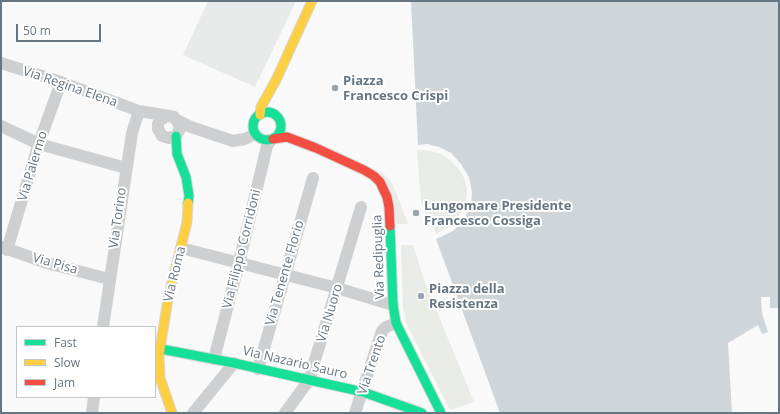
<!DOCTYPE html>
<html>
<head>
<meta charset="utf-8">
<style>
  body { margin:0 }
  #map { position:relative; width:780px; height:414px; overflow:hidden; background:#f9f9f9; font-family:"Open Sans",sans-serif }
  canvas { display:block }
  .frame { position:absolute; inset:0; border:2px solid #657683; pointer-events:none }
  .legend { position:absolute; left:16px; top:326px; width:140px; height:72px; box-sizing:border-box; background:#fff; border:1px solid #c1c8cd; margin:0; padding:5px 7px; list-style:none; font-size:12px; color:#657683 }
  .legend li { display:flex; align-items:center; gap:8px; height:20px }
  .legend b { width:20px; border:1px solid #c1c8cd }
  .scale { position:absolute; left:16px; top:24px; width:85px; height:18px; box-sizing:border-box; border:2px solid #657683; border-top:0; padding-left:5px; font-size:12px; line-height:14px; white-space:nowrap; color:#657683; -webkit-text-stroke:3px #fff; paint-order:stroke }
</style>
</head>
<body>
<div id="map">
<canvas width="780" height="414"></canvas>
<div class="frame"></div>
<ul class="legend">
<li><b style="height:5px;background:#16e098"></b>Fast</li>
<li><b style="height:5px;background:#ffcf43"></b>Slow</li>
<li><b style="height:5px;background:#f24e42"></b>Jam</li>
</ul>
<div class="scale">50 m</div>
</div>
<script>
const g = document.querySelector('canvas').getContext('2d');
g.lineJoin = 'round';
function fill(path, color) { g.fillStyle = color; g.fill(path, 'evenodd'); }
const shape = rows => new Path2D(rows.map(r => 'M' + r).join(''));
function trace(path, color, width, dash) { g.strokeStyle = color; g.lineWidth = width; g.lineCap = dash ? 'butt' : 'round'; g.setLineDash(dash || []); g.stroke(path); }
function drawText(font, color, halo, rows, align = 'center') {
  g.font = font + ' "Open Sans",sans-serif'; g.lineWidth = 4; g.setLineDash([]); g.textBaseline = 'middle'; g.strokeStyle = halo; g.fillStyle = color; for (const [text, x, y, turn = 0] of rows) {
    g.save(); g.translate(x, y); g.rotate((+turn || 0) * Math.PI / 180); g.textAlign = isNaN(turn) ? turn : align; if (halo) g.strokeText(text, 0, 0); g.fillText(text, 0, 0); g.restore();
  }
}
const built = shape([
  [208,1,296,1,255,87,183,55]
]);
const green = shape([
  [417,150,430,151,441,154,450,160,458,168,464,178,467,189,466,201,462,211,456,220,449,227,436,234,421,202],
  [380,171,390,180,397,195,408,224,397,224],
  [401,245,413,245,424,280,474,402,450,410,407,325,403,308]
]);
const water = shape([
  [411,1,779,1,779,308,770,308,770,297,761,297,762,313,768,332,762,334,758,325,728,343,732,413,500,413,436,239,453,231,463,221,471,205,472,192,469,177,461,164,451,153,439,147,427,144,418,145]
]);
const street = shape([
  [1,63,61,82,139,111,169,116,174,117,179,124,180,129,176,136,169,138,162,136,158,129,158,124,160,120,165,117,169,116],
  [177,120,191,127,233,141,245,139,255,134],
  [1,126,39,144,126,168],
  [2,247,47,263,109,279],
  [181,248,337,288,393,305],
  [7,250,38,146,61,82],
  [103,327,132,133,139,111],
  [214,359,239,263,267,146,271,140],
  [258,369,313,178],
  [92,413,94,397],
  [193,413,234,363],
  [285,413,309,380,361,207],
  [355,413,382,331,386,327,396,323]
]);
const fast = shape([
  '253 126a14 14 0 1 1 28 0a14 14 0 1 1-28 0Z',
  [176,136,177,154,186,177,189,196,188,203],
  [390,226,393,305,396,323,441,413],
  [161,349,234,363,363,392,422,413]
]);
const slow = shape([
  [260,115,261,107,276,80,312,1],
  [172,413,160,378,159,355,168,299,187,222,188,203]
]);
const jam = shape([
  [273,139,287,137,316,148,364,170,374,176,380,182,387,197,389,207,390,226]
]);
const markers = [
  [335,88,4,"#99a4ac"],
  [416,213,4,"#99a4ac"],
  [421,296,4,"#99a4ac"]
];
const poiNames = [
  ["Piazza",343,81],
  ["Francesco Crispi",343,96],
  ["Lungomare Presidente",424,206],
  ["Francesco Cossiga",424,221],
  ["Piazza della",429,289],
  ["Resistenza",429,304]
];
const streetNames = [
  ["Via Regina Elena",70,87,19],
  ["Via Palermo",33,166,-73],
  ["Via Torino",118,218,-82],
  ["Via Filippo Corridoni",242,249,-76],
  ["Via Redipuglia",379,257,-92],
  ["Via Pisa",55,264,16],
  ["Via Tenente Florio",285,273,-74],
  ["Via Roma",175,274,-76],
  ["Via Nuoro",330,313,-73],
  ["Via Nazario Sauro",295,363,13],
  ["Via Trento",372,365,-71]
];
fill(built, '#e8e9e9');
fill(green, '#e8ebe6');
fill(water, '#ced6d9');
trace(fast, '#d5d6d7', 11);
trace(slow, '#d5d6d7', 11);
trace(jam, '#d5d6d7', 11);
trace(street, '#cecfd0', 12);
trace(fast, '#16e098', 9);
trace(slow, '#ffcf43', 9);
trace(jam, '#f24e42', 9);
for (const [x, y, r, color] of markers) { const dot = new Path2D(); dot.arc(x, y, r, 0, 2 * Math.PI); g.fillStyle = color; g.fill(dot); trace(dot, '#fff', 1.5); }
drawText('bold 13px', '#657683', '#fff', poiNames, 'left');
drawText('13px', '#657683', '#fff', streetNames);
</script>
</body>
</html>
